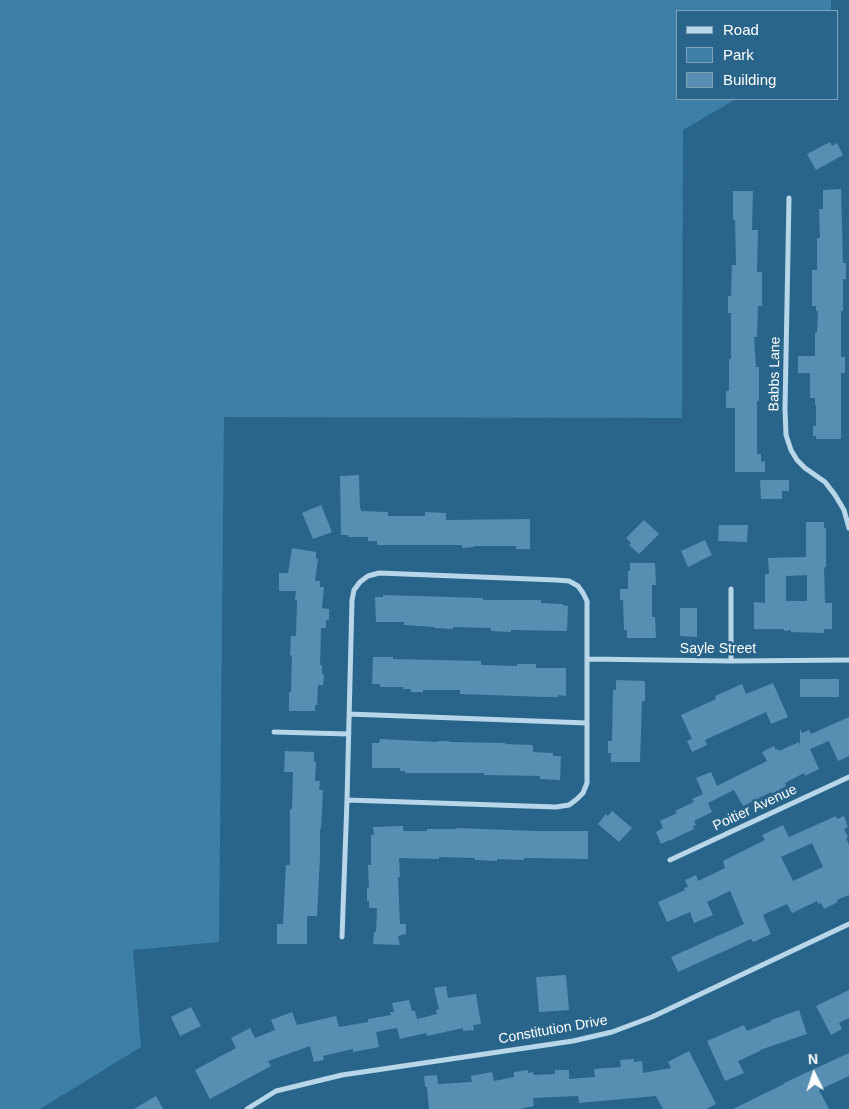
<!DOCTYPE html>
<html>
<head>
<meta charset="utf-8">
<style>
  body { margin:0 }
  #map { position:relative; width:849px; height:1109px; overflow:hidden; background:#29648a; font-family:Arial,sans-serif }
  canvas { display:block }
  .legend { position:absolute; left:676px; top:10px; width:162px; height:90px; box-sizing:border-box; background:#29648a; border:1px solid #7fa2b9; margin:0; padding:6px 9px; list-style:none; font-size:15px; color:#fff }
  .legend li { display:flex; align-items:center; gap:10px; height:25px }
  .legend b { width:25px; border:1px solid #7fa2b9 }
  .north { position:absolute; left:789px; top:1049px; width:50px; height:50px; -webkit-text-stroke:4px #29648a; paint-order:stroke; rotate:356deg; font-size:14px; font-weight:700; line-height:20px; text-align:center; color:#fff }
  .north::after { content:''; display:block; margin:auto; width:18px; height:22px; background:#fff; clip-path:polygon(50% 0,100% 100%,50% 72%,0 100%) }
</style>
</head>
<body>
<div id="map">
<canvas width="849" height="1109"></canvas>
<ul class="legend">
<li><b style="height:6px;background:#b7d6e9"></b>Road</li>
<li><b style="height:14px;background:#3e7fa7"></b>Park</li>
<li><b style="height:14px;background:#568fb2"></b>Building</li>
</ul>
<div class="north">N</div>
</div>
<script>
const g = document.querySelector('canvas').getContext('2d');
g.lineJoin = 'round';
function fill(path, color) { g.fillStyle = color; g.fill(path, 'evenodd'); }
const shape = rows => new Path2D(rows.map(r => 'M' + r).join(''));
function trace(path, color, width, dash) { g.strokeStyle = color; g.lineWidth = width; g.lineCap = dash ? 'butt' : 'round'; g.setLineDash(dash || []); g.stroke(path); }
function drawText(font, color, halo, rows, align = 'center') {
  g.font = font + ' Arial,sans-serif'; g.lineWidth = 5; g.setLineDash([]); g.textBaseline = 'middle'; g.strokeStyle = halo; g.fillStyle = color; for (const [text, x, y, turn = 0] of rows) {
    g.save(); g.translate(x, y); g.rotate((+turn || 0) * Math.PI / 180); g.textAlign = isNaN(turn) ? turn : align; if (halo) g.strokeText(text, 0, 0); g.fillText(text, 0, 0); g.restore();
  }
}
const green = shape([
  [0,0,831,0,831,11,678,11,678,99,736,99,683,130,682,418,224,417,219,942,133,950,141,1047,40,1109,0,1109]
]);
const building = shape([
  [830,142,832,146,837,143,843,155,816,170,807,154],
  [841,189,843,263,846,263,846,279,843,279,843,311,841,311,841,357,845,357,845,373,841,373,841,439,816,439,816,436,813,436,813,426,816,426,816,405,815,405,815,398,810,398,810,373,798,373,798,356,815,356,815,333,817,332,818,311,816,311,816,306,812,306,812,270,817,270,817,238,820,238,819,209,823,209,823,190],
  [733,191,753,191,752,230,758,230,757,272,762,272,762,306,758,306,757,337,754,337,756,367,759,367,759,401,757,401,757,454,761,454,761,462,765,461,765,472,735,472,735,408,726,408,726,391,729,391,729,359,731,359,731,313,728,313,728,296,731,296,732,265,736,265,735,220,733,220],
  [359,475,360,509,361,509,361,511,388,512,388,516,425,516,425,512,446,513,446,520,530,519,530,549,516,549,516,546,474,546,474,547,462,548,462,545,377,545,377,541,368,541,368,537,349,537,348,535,341,535,340,476],
  [760,480,789,480,789,491,782,491,782,499,761,499],
  [321,505,332,532,313,539,302,513],
  [644,520,659,534,639,554,629,545,631,543,626,538],
  [806,522,824,522,824,528,826,528,826,568,824,567,825,603,832,603,832,629,824,629,824,633,791,632,791,630,784,631,784,629,754,629,754,602,765,603,765,574,769,574,768,558,806,557],
  [807,575,807,601,786,601,786,576],
  [719,525,748,525,747,542,718,541],
  [705,540,712,555,688,567,681,551],
  [292,548,316,552,316,559,318,559,315,581,320,581,320,587,324,587,322,608,329,609,329,620,326,620,326,628,321,628,320,665,322,665,322,674,324,675,323,685,318,685,317,705,315,705,315,711,289,711,289,692,291,692,292,656,290,655,291,636,296,636,297,600,295,600,296,591,279,591,279,573,288,573],
  [630,563,655,563,656,585,652,585,652,617,655,617,656,638,627,638,627,630,624,630,623,600,620,600,620,589,628,589,628,571,630,571],
  [383,595,483,598,483,600,541,600,541,603,562,604,562,605,568,606,567,631,511,630,511,632,491,631,491,628,453,627,453,629,434,628,434,627,404,625,404,622,376,622,375,597,383,597],
  [680,608,697,608,697,637,680,636],
  [373,657,393,657,393,659,481,661,481,665,517,666,517,664,536,664,536,668,566,668,566,696,558,695,558,697,546,697,460,694,460,690,423,690,423,692,411,692,411,689,403,689,403,687,380,687,380,684,372,684],
  [800,679,839,679,839,697,800,697],
  [616,680,645,681,645,701,642,701,640,762,611,762,611,753,608,753,608,741,612,741,613,690,616,690],
  [773,683,788,717,771,724,766,712,705,740,707,745,692,752,687,741,692,739,681,715,716,699,715,696,742,684,746,694],
  [849,717,849,756,838,761,829,741,810,749,819,769,805,776,804,773,785,783,786,786,772,794,771,792,743,806,734,790,708,803,712,812,694,821,696,825,693,826,694,829,669,841,669,840,661,844,656,832,663,828,660,821,677,813,675,811,694,802,692,799,703,794,696,778,711,772,717,786,767,761,762,752,774,746,776,750,778,749,779,751,799,742,800,746,800,729,802,733,809,730,811,734],
  [380,739,438,742,438,741,449,741,449,742,505,743,505,744,533,745,533,752,553,753,553,756,561,756,560,780,540,779,540,776,484,775,484,773,405,773,405,771,400,771,400,768,372,768,372,743,379,743],
  [285,751,314,752,314,762,316,762,315,781,320,781,319,790,323,790,321,829,320,829,320,857,317,916,307,916,307,944,277,944,277,924,283,924,286,865,290,865,290,809,292,809,293,772,284,772],
  [612,811,632,828,619,842,598,824,606,814,608,816],
  [836,816,837,819,844,816,848,827,844,829,848,837,846,838,849,845,849,895,837,900,838,902,824,909,821,903,818,904,817,901,792,913,787,904,763,915,771,934,753,942,751,939,678,972,671,957,744,924,730,891,707,902,713,915,694,923,690,912,667,922,658,902,685,890,684,888,688,887,685,880,696,875,698,881,725,868,723,861,765,840,762,835,783,825,789,837],
  [812,843,823,867,793,881,781,857],
  [403,826,403,831,427,831,427,829,456,829,456,828,536,831,588,831,588,859,524,858,524,860,497,859,497,861,475,860,475,858,439,857,439,859,399,858,400,877,398,877,400,924,406,924,406,934,398,936,400,945,373,944,374,932,376,932,377,908,369,908,369,901,367,901,367,888,369,888,368,865,371,865,371,835,374,835,373,827],
  [566,975,569,1010,539,1012,536,977],
  [446,986,448,998,476,994,481,1024,473,1025,474,1030,463,1031,463,1028,427,1036,426,1033,400,1039,397,1028,376,1032,379,1047,353,1052,353,1049,323,1056,324,1060,314,1062,310,1046,268,1061,271,1066,210,1099,195,1070,236,1048,231,1038,250,1028,255,1038,275,1030,271,1020,292,1012,297,1025,336,1016,339,1027,368,1022,368,1019,391,1015,390,1012,394,1012,392,1003,409,1000,412,1011,415,1011,417,1019,437,1014,436,1010,439,1009,434,988],
  [849,990,849,1018,839,1023,842,1029,831,1035,816,1006],
  [191,1007,201,1026,180,1036,171,1017],
  [799,1010,807,1034,760,1050,760,1051,738,1061,744,1073,725,1081,707,1041,744,1025,747,1031,772,1021,771,1020],
  [689,1051,716,1104,706,1109,663,1109,656,1096,579,1103,578,1096,533,1098,534,1106,519,1109,429,1109,427,1087,425,1087,424,1076,437,1075,438,1084,472,1082,471,1076,492,1072,494,1081,514,1077,514,1072,528,1070,528,1073,533,1072,534,1075,555,1074,555,1070,569,1070,569,1079,595,1077,594,1069,621,1067,620,1060,634,1059,634,1062,642,1061,643,1073,671,1068,668,1062],
  [849,1053,849,1076,819,1090,829,1109,733,1109,784,1084,784,1083],
  [156,1096,163,1109,134,1109]
]);
const street = shape([
  [789,198,785,409,786,435,791,450,797,460,805,468,825,482,835,495,844,510,849,528],
  [731,589,731,661],
  [587,659,731,661,849,660],
  [349,714,587,723],
  [274,732,349,734],
  [670,860,849,777],
  [342,937,347,800,352,600,354,590,360,582,368,576,379,573,556,580,569,581,578,586,583,593,587,601,587,783,583,793,577,799,569,805,556,807,347,800],
  [247,1109,276,1091,342,1075,573,1041,612,1032,652,1017,849,924]
]);
const streetNames = [
  ["Babbs Lane",775,374,-89],
  ["Sayle Street",718,649],
  ["Poitier Avenue",755,808,-25],
  ["Constitution Drive",553,1030,-10]
];
fill(green, '#3e7fa7');
fill(building, '#568fb2');
trace(street, '#b7d6e9', 5);
drawText('14px', '#fff', '#29648a', streetNames);
</script>
</body>
</html>
